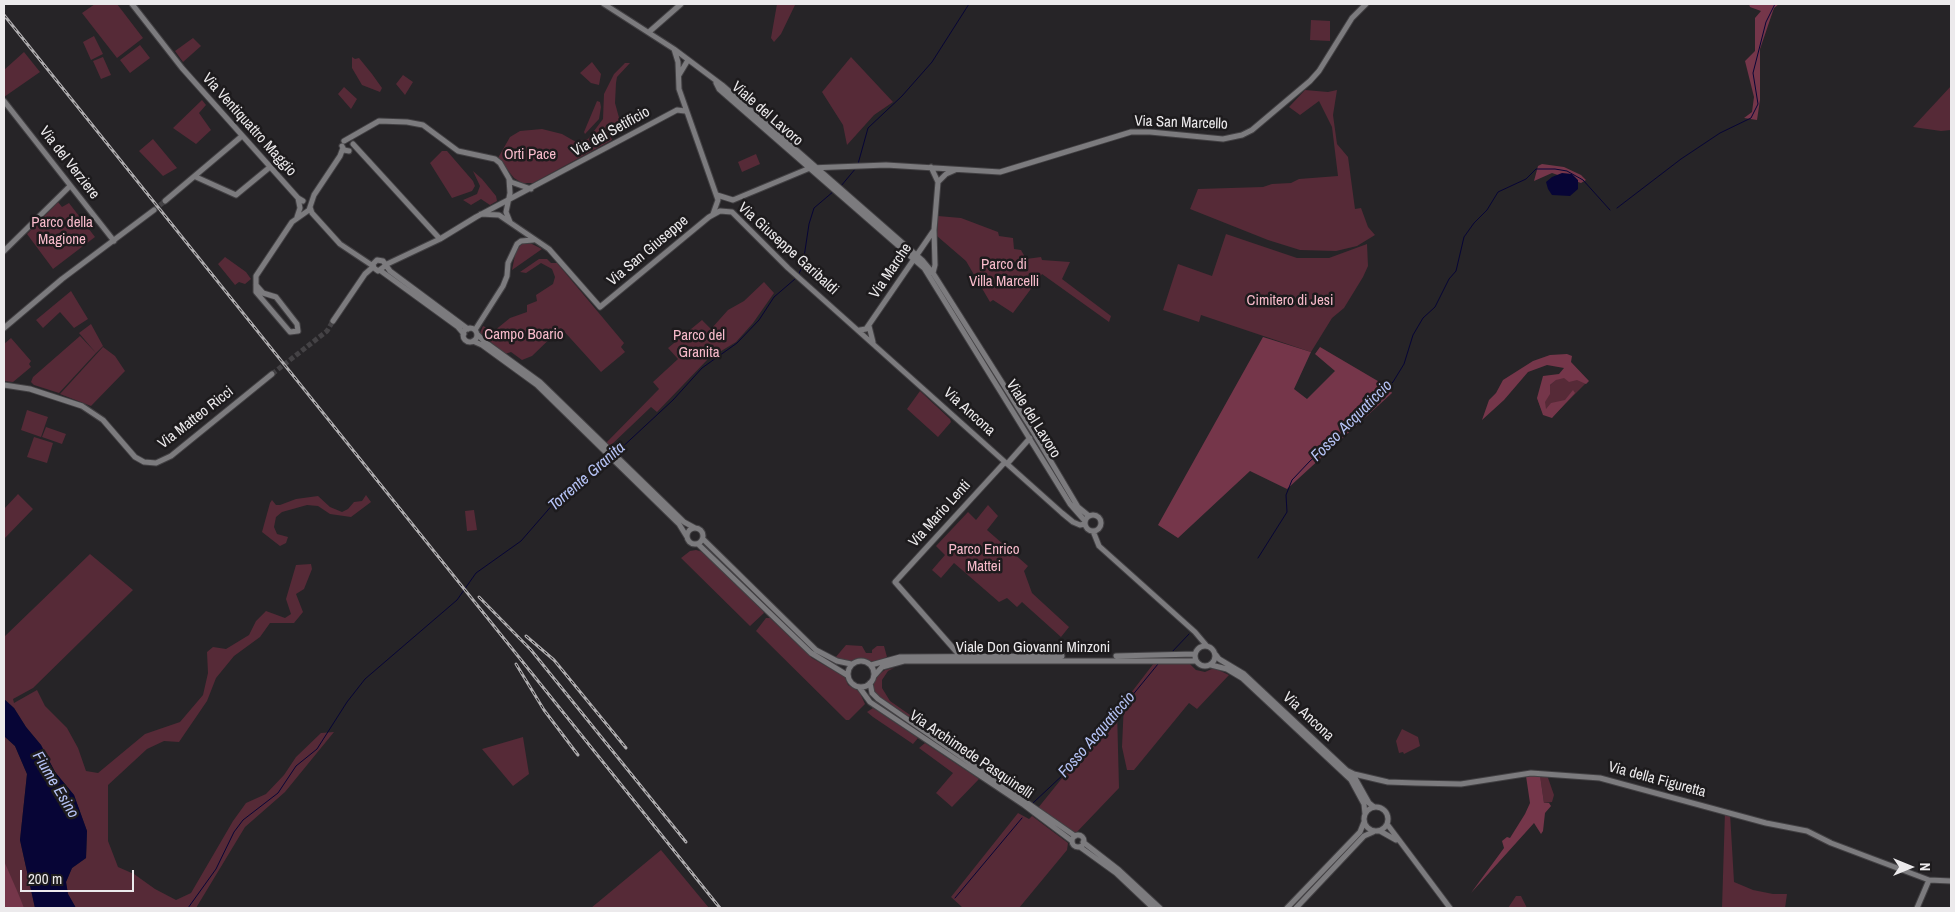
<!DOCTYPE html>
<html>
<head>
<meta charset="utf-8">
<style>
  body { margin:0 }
  #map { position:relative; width:1955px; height:912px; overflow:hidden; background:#262427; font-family:"Archivo Narrow",sans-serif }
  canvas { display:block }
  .frame { position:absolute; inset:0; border:5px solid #eceaec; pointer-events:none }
  .north { position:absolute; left:1885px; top:842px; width:50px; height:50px; -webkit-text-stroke:4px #1d1b1d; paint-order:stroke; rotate:90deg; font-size:14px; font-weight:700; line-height:20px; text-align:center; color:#eceaec }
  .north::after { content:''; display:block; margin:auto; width:18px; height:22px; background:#eceaec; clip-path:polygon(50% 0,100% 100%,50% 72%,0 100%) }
  .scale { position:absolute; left:20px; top:870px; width:114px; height:22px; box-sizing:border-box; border:2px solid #eceaec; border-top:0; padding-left:6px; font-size:15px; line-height:18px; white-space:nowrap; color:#eceaec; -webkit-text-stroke:4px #1d1b1d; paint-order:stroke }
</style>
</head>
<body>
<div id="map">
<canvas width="1955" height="912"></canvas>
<div class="frame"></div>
<div class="north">N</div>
<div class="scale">200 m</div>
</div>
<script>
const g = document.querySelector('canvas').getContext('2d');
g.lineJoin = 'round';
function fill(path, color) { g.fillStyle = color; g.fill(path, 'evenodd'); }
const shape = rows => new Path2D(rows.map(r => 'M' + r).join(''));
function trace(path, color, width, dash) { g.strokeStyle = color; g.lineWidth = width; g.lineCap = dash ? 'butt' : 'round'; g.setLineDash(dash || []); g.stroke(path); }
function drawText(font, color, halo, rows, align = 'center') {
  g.font = font + ' "Archivo Narrow",sans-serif'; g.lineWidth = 5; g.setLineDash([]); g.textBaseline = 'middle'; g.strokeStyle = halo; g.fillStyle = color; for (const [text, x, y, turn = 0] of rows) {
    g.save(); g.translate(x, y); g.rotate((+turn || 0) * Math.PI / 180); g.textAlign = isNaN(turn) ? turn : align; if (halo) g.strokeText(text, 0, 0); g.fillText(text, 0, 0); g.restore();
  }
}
const green = shape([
  [95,4,117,4,143,38,117,58,82,13],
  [777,4,795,5,781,34,774,42,771,38],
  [1311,20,1330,21,1330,41,1310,40],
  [94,36,103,54,91,60,83,42],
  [193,38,201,46,183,62,175,51],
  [140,45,150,58,130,73,120,60],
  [24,52,40,72,4,97,4,70],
  [103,57,111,75,101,79,93,61],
  [352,57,355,59,359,58,372,74,382,88,380,92,362,85,352,68],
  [851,57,893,102,874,115,847,145,843,125,822,92],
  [592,62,601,74,599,85,591,83,580,73],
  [625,63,630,63,617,77,616,83,615,103,621,125,609,133,612,140,533,183,522,183,514,178,498,158,510,137,520,131,542,129,562,134,576,142,588,139,603,119,604,94,614,74],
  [403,75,413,82,405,95,396,84],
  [1951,86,1951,130,1941,131,1913,127],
  [344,87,357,99,351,109,338,94],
  [1305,90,1328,92,1337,90,1333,115,1337,144,1348,157,1355,209,1361,208,1368,227,1375,235,1357,246,1336,251,1300,250,1268,240,1190,209,1198,189,1263,187,1272,184,1291,183,1299,179,1338,176,1332,127,1319,101,1300,115,1289,107],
  [202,100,206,105,199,113,211,130,196,144,173,128],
  [597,101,600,102,601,107,599,119,585,134,584,132],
  [153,139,177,168,163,176,139,151],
  [442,151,447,151,473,181,475,186,472,191,452,198,430,163],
  [756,154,760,164,742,172,738,162],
  [473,171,482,179,496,196,497,201,490,205,481,199,471,205,463,200,477,194,480,186],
  [58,202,62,207,69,203,95,237,53,269,27,234],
  [938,216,961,218,998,232,999,236,1013,238,1014,249,1021,250,1026,259,1041,257,1042,260,1070,262,1062,279,1111,316,1109,322,1042,274,1013,313,993,300,990,302,966,261,937,236],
  [1226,234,1297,258,1329,258,1367,244,1368,266,1363,277,1344,308,1332,318,1311,352,1201,315,1199,322,1163,310,1178,264,1212,276],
  [523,243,530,243,542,249,512,270,516,250],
  [225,257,246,272,251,279,245,284,239,282,235,285,218,264],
  [539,259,547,259,551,263,557,263,624,343,621,347,625,352,601,372,561,328,532,356,522,360,511,352,505,354,480,333,483,326,494,331,510,318,527,312,527,305,537,301,536,295,553,284,555,277,552,269,541,263,526,273,520,272],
  [764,282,774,293,753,323,736,342,708,359,657,412,651,407,609,447,605,444,659,389,653,382,678,359,668,348,702,320,711,329,728,310,744,301],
  [71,291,88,319,74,328,60,312,43,328,36,320],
  [91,324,103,346,96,353,79,333],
  [80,336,96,353,59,393,34,385,31,382,33,377],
  [11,338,31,361,29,364,31,367,13,382,4,381,4,344],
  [103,347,115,356,125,371,91,406,60,394],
  [1572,364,1588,381,1555,414,1542,411,1537,398],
  [920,391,950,419,951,422,938,437,907,409],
  [27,410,48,417,41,437,21,430],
  [46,427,66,434,62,444,42,437],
  [34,437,53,443,47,463,27,457],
  [18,494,33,509,4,539,4,509],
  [366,495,371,502,351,517,330,514,318,506,307,505,282,512,276,517,274,527,277,534,288,537,286,543,280,546,262,532,270,503,272,500,276,505,280,505,296,499,318,496,330,507,342,512,348,509,354,502,362,501],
  [988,505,998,516,987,530,1028,566,1024,571,1032,593,1069,627,1061,637,1022,602,1017,607,1007,598,999,602,954,563,941,578,932,570,945,555,936,546,968,512,976,520],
  [474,510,477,530,467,531,465,511],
  [696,550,703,552,763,611,764,613,750,626,681,558,690,551],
  [90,554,133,590,33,688,13,699,14,703,37,690,45,706,67,728,78,748,86,771,98,773,145,734,180,722,203,695,208,673,207,652,213,647,226,649,249,635,256,621,266,611,285,618,291,614,286,599,296,565,311,564,312,569,304,589,296,594,303,612,294,623,270,623,260,637,234,656,216,678,207,701,179,742,164,741,147,749,108,785,108,841,118,867,134,874,155,889,176,900,191,893,233,821,246,803,266,794,284,775,296,757,321,733,334,732,285,792,245,827,196,908,76,908,68,894,66,882,72,868,86,858,87,831,74,795,55,772,41,745,26,727,14,708,4,699,4,637],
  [766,618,770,618,812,658,845,677,848,685,859,691,865,704,849,720,846,720,756,631],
  [846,645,862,646,866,653,872,653,872,650,877,646,884,646,887,657,873,663,860,659,850,663,835,658],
  [1154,663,1190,664,1196,670,1205,672,1214,668,1229,675,1197,709,1189,703,1134,770,1127,770,1122,747,1124,702],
  [894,668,888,671,882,680,882,688,890,701,966,754,969,752,969,757,947,747,883,701,874,692,873,686,877,676,885,670],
  [873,708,918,738,913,744,873,717,867,712],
  [1117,710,1119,788,1075,834,1038,808],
  [1402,729,1418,737,1420,746,1404,754,1403,752,1399,753,1396,741],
  [4,736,15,746,27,774,20,840,35,908,4,908],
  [523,737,529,774,513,786,482,749],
  [925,743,979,779,952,807,936,793,953,773,919,748],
  [1540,775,1547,775,1554,795,1552,802,1544,803],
  [1725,811,1730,813,1734,882,1753,890,1773,894,1787,894,1785,908,1722,908],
  [1018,813,1029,819,1032,816,1068,843,1067,850,1019,908,963,908,951,897],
  [661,850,709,908,591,908],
  [1516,896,1521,896,1527,908,1508,908]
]);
const forest = shape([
  [1749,4,1779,4,1774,8,1760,49,1760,100,1757,120,1744,118,1752,112,1754,97,1745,61,1755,51,1755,18,1761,11,1750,7],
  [1542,164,1564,167,1581,175,1586,180,1581,183,1552,173,1534,181,1538,166],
  [1263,337,1311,352,1294,389,1307,399,1335,371,1315,354,1320,347,1388,387,1392,393,1287,489,1250,471,1178,538,1158,525],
  [1567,354,1572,356,1571,362,1589,381,1586,384,1577,380,1569,382,1564,378,1556,380,1550,385,1550,394,1545,402,1546,409,1551,403,1565,400,1573,390,1575,393,1552,418,1543,415,1537,398,1543,376,1559,374,1564,368,1547,365,1528,372,1504,400,1482,420,1489,400,1496,393,1503,380,1533,361,1550,355],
  [1540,775,1544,803,1549,803,1551,806,1545,813,1543,831,1541,834,1534,823,1471,893,1504,848,1502,841,1507,837,1510,838,1525,814,1530,803,1526,776],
  [4,861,18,893,24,908,4,908]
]);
const water = shape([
  [1562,173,1572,174,1578,180,1578,189,1570,196,1552,195,1548,189,1546,182,1552,177],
  [4,699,14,708,26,727,41,745,55,772,74,795,87,831,86,858,72,868,66,882,68,894,76,908,35,908,20,840,27,774,15,746,4,736]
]);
const stream = shape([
  [858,164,868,128,902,96,932,62,969,4],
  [841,186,856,168],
  [1617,208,1681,159,1720,133,1751,118,1758,104,1753,73,1766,22,1775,4],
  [798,276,803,264,809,224,814,208,834,191],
  [617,452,673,400,702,368,737,343,759,320,774,297,795,279],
  [1258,558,1287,512,1286,495,1292,480,1310,461,1344,432,1393,382,1404,364,1413,335,1423,318,1435,307,1449,279,1456,271,1464,237,1474,223,1487,210,1498,192,1526,179,1536,169,1555,169,1567,171,1583,180,1610,210],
  [1171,653,1189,634],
  [1033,803,1082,757,1158,664],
  [955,898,1022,818],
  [188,908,216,869,234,832,243,820,278,793,296,766,317,749,347,702,365,679,457,600,476,573,521,541,561,495,601,468,610,459]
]);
const secondaryTunnel = shape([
  [154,210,165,201],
  [272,374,327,331,333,321]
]);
const secondary = shape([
  [132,4,182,68,298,198,303,201],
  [604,4,674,49,722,85,923,261,933,273,1034,433,1078,507,1089,516],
  [649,32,681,4],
  [674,49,678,62,679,89,718,200,713,214],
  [679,75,688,60],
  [716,83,719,89,924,268,1070,504,1085,521],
  [4,101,114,241],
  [344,141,379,121,407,122,423,125,458,151,495,159,500,163,511,182,531,189],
  [353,144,440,239],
  [342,146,344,150,349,151],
  [196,177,236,195,270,167],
  [509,179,510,193,506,212,510,222],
  [938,182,946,174,955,170],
  [717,195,733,200,810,168,886,165,1000,172,1131,132,1150,132,1223,139,1242,135,1252,130,1310,81,1319,71,1352,18,1366,4],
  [165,201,242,136],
  [310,207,312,213,340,244,373,266],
  [481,214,499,215,549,249,600,307,709,217,720,211,732,212,788,268,1062,513,1073,522,1080,525,1085,524],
  [297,217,300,208,298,198],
  [4,251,70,186],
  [385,265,440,239,476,217,677,110,685,111],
  [385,266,378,271,374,268,373,264,377,260,383,261,390,271,468,329],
  [381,271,458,327,464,334],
  [933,273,935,265,934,230],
  [256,285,263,293,276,297,297,324,298,331,290,332,256,292,256,276,292,222,309,210,314,195,340,156,343,148],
  [333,321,365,274,373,267],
  [869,326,873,342],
  [4,328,62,279,154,210],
  '463 335a7 7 0 1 1 14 0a7 7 0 1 1-14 0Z',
  [475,330,503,286,507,276,508,263,517,244,521,241,533,240],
  [860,330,866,329,934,230,938,182,931,167],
  [477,334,485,342,540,382,684,522,695,528],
  [473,341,482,345,537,385,679,524,687,537],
  [4,385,30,389,82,406,103,420,135,457,144,462,156,463,171,456,272,374],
  [1007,464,1030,438],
  '1085 523a8 8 0 1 1 16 0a8 8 0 1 1-16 0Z',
  '687 536a8 8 0 1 1 16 0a8 8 0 1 1-16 0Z',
  [1093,531,1099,546,1195,632,1206,645],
  [703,539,816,650,837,661,851,664],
  [698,544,811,653,847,675],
  '1195 656a10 10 0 1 1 20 0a10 10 0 1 1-20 0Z',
  [1216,655,1219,659,1244,674,1355,778,1369,803,1374,807],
  [1116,656,1195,654],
  [961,657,895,582,1005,462],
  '848 674a13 13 0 1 1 26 0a13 13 0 1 1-26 0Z',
  [871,665,900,657,1062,656],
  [1211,665,1227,669,1242,678,1351,780,1364,804,1365,814],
  [874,676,882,667,904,661,1196,661],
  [870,683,872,693,878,699,1075,836],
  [859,687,870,702,1024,805,1072,841],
  [1346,770,1354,774,1388,782,1416,783,1461,784,1531,773,1600,778,1766,823,1807,831,1831,843,1929,880,1951,881],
  '1364 819a12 12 0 1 1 24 0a12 12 0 1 1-24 0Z',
  [1387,824,1450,908],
  [1380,831,1396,840],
  '1072 841a6 6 0 1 1 12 0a6 6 0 1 1-12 0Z',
  [1083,842,1119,870,1160,908],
  [1080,847,1116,873,1153,908],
  [1287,908,1360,832,1364,822],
  [1296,908,1364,836,1373,832],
  [1917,908,1929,880]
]);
const rail = shape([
  [4,15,720,908],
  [479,597,531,650,686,842],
  [526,636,554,660,626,748],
  [516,664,544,710,578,755]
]);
const streetNames = [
  ["Viale del Lavoro",767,114,41],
  ["Via San Marcello",1181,123,2],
  ["Via Ventiquattro Maggio",249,125,48],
  ["Via del Setificio",611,132,-29],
  ["Via del Verziere",69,163,52],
  ["Via Giuseppe Garibaldi",788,249,42],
  ["Via San Giuseppe",648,251,-40],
  ["Via Marche",891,271,-56],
  ["Via Ancona",969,412,42],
  ["Via Matteo Ricci",196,418,-38],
  ["Viale del Lavoro",1033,419,58],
  ["Via Mario Lenti",940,514,-48],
  ["Viale Don Giovanni Minzoni",1033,648],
  ["Via Ancona",1308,717,43],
  ["Via Archimede Pasquinelli",971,755,34],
  ["Via della Figuretta",1657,780,15]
];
const parkNames = [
  ["Orti Pace",530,155],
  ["Parco della",62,223],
  ["Magione",62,240],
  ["Parco di",1004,265],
  ["Villa Marcelli",1004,282],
  ["Cimitero di Jesi",1290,301],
  ["Campo Boario",524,335],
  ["Parco del",699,336],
  ["Granita",699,353],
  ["Parco Enrico",984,550],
  ["Mattei",984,567]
];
const waterNames = [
  ["Fosso Acquaticcio",1352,421,-45],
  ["Torrente Granita",587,477,-41],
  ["Fosso Acquaticcio",1097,735,-49],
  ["Fiume Esino",55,785,59]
];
fill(green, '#562a37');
fill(forest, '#75364a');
fill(water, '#070536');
trace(stream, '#070536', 1);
trace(secondaryTunnel, '#444245', 5, [5, 2.5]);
trace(secondary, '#424043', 7);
trace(secondary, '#7c7b7e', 5);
trace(rail, '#aeacae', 3);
trace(rail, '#1d1b1d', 1, [4]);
drawText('15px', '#eceaec', '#1d1b1d', streetNames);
drawText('15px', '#f8bbcb', '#1d1b1d', parkNames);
drawText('italic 16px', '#b5c2f5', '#1d1b1d', waterNames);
</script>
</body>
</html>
